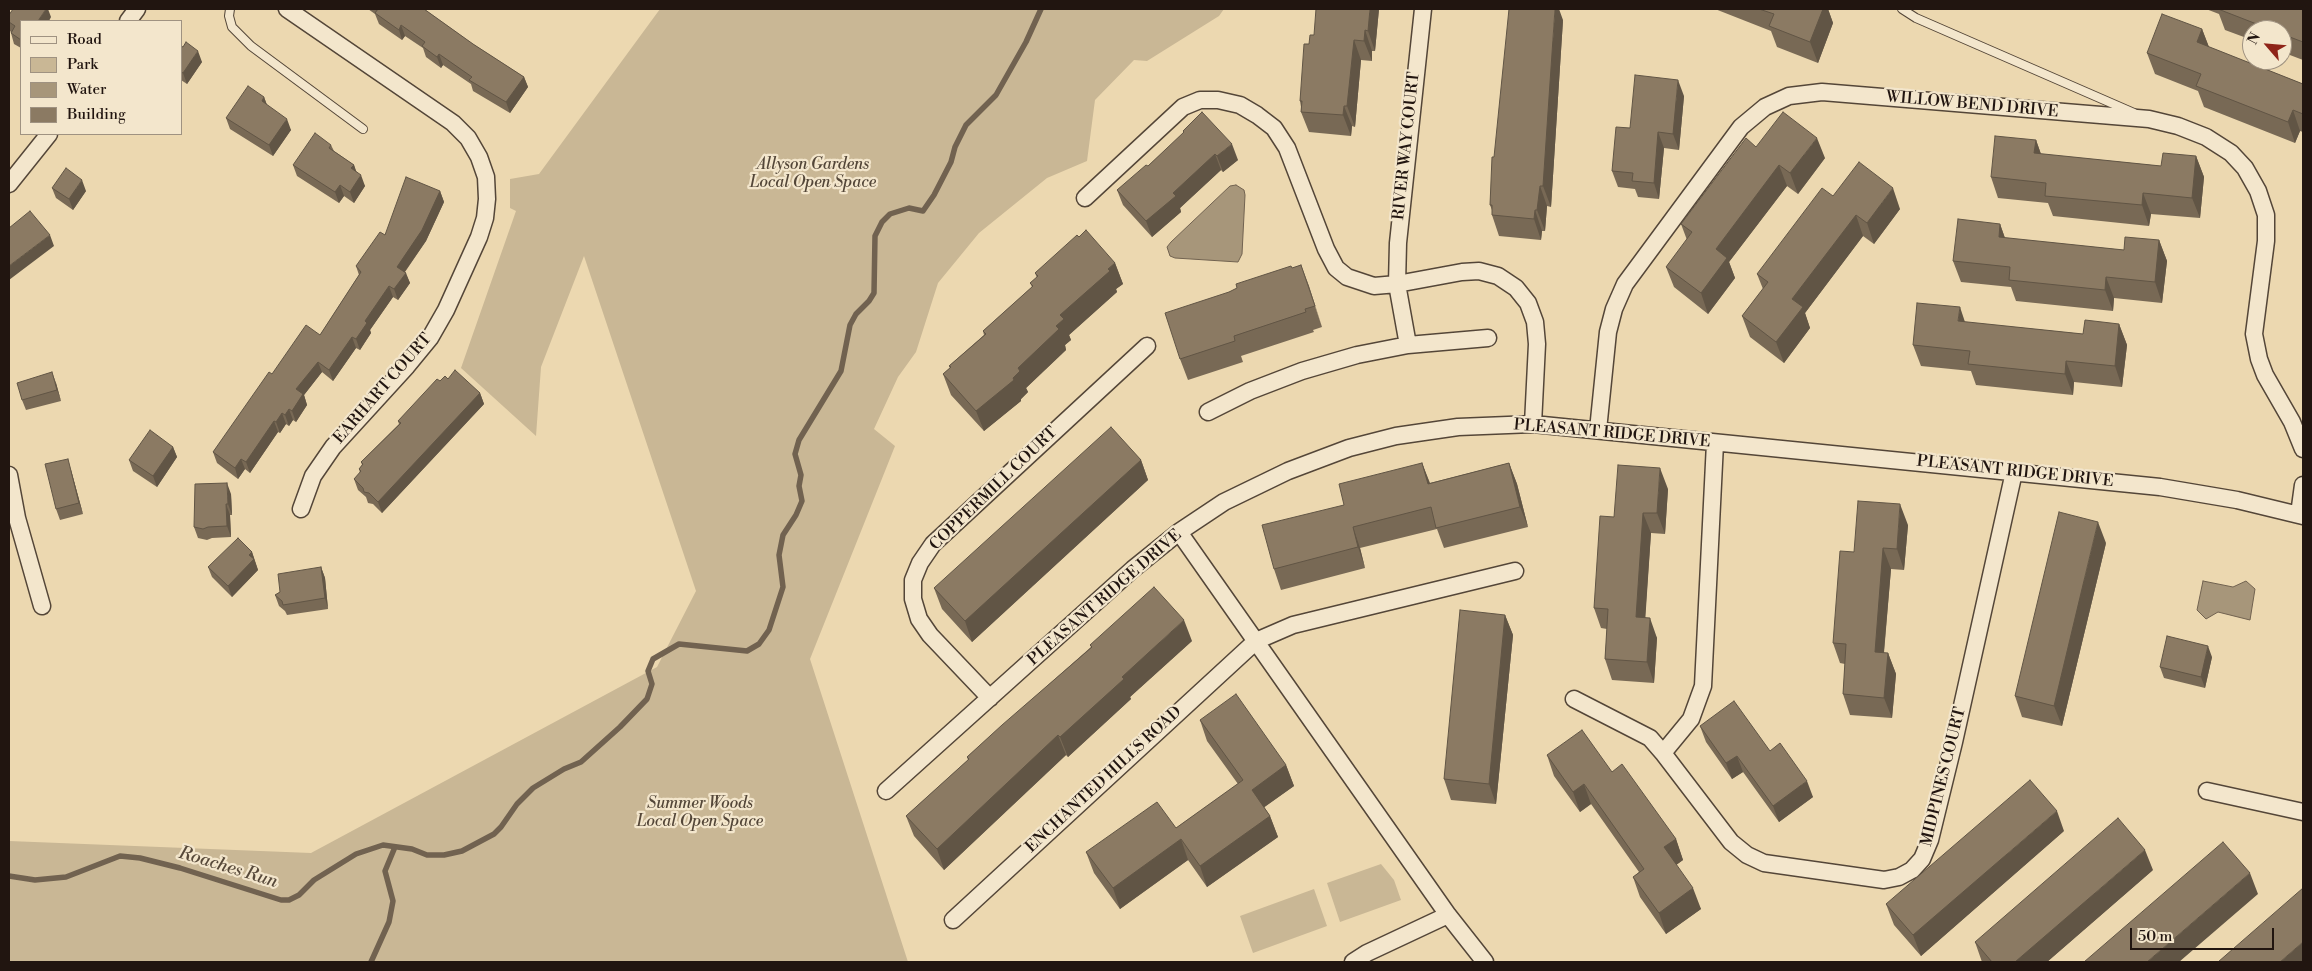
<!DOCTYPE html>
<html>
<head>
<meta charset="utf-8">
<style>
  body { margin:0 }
  #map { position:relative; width:2312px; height:971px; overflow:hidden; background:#ecd8b0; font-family:"Libre Bodoni",serif }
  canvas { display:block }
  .frame { position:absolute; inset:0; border:10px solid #211510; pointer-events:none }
  .legend { position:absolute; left:20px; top:20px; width:162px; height:115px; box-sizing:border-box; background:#f3e6cc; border:1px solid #9f9281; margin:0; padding:6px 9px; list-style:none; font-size:15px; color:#211510 }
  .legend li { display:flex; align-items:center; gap:10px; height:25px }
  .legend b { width:25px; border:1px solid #9f9281 }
  .north { position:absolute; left:2242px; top:20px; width:50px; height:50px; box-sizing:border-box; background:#f3e6cc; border:1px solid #9f9281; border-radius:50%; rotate:297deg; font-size:14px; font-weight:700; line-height:20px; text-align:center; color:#211510 }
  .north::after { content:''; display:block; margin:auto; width:18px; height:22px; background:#8f2418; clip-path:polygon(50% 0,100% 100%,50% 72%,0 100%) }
  .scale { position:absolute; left:2130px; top:928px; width:144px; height:22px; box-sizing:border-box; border:2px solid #211510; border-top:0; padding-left:6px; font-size:15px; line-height:18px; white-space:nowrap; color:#211510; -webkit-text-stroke:4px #f3e6cc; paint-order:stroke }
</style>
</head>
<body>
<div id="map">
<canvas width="2312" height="971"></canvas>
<div class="frame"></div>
<ul class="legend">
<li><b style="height:6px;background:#f3e6cc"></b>Road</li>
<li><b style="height:14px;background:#c9b795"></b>Park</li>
<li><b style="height:14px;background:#a7967a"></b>Water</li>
<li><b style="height:14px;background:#8b7a63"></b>Building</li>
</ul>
<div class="north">N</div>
<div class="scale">50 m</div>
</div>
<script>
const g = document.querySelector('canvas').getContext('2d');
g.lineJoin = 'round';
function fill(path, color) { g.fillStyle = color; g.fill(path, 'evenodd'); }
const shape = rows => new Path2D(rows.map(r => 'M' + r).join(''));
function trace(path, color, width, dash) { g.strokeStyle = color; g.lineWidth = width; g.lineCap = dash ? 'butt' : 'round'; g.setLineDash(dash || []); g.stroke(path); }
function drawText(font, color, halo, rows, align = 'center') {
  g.font = font + ' "Libre Bodoni",serif'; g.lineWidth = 4.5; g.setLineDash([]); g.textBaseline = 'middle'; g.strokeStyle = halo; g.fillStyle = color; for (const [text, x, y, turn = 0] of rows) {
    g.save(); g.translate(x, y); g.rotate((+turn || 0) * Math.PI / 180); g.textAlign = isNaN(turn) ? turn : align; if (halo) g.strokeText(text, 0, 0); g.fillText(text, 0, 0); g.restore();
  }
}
const green = shape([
  [660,9,1224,9,1219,16,1147,61,1134,60,1095,100,1087,161,1047,178,979,233,938,283,916,352,898,377,874,429,895,446,810,659,908,962,9,962,9,841,311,853,657,667,696,591,584,256,541,367,536,436,461,368,516,211,510,208,510,179,539,174],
  [1381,864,1394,880,1401,900,1340,922,1327,883],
  [1314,889,1327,926,1253,953,1240,916]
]);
const water = shape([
  [1236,185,1244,190,1245,195,1242,254,1238,262,1175,258,1170,256,1167,247,1171,242,1230,186,1236,185],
  [2203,581,2233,587,2246,581,2255,589,2250,620,2218,612,2206,619,2197,610,2203,581]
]);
const stream = shape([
  [9,876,35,880,66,877,120,856,140,858,180,868,281,900,289,900,299,895,314,880,356,854,383,845,412,849,427,855,444,855,462,851,494,834,501,827,517,804,533,788,564,769,581,762,620,727,647,699,652,684,648,671,653,659,679,644,747,651,759,644,769,630,783,587,779,555,783,535,796,515,802,501,799,486,801,475,795,454,799,440,841,371,850,325,856,314,869,301,874,293,875,236,882,222,890,214,909,208,923,211,934,195,951,162,955,147,966,125,996,95,1026,42,1041,9],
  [371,962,389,922,393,901,385,871,395,847]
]);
const service = shape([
  [230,9,229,16,232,27,251,46,363,129],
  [1902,9,1916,18,2134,113]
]);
const minor = shape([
  [287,9,453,123,468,138,479,157,486,177,487,199,485,218,479,237,446,310,430,338,407,366,333,447,313,476,301,509],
  [128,21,137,9],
  [9,184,49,134],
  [1085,198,1183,107,1200,100,1218,100,1240,105,1257,115,1274,128,1287,148,1326,249,1336,268,1347,277,1374,286,1397,284,1462,272,1479,271,1498,276,1516,288,1528,303,1535,322,1537,344,1533,424],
  [1408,345,1397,284,1398,243,1423,9],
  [1208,412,1250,391,1302,371,1357,355,1408,345,1488,338],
  [1598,430,1608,332,1614,309,1625,284,1741,127,1765,107,1789,96,1822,92,2149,119,2178,126,2206,137,2231,153,2245,168,2258,191,2266,215,2266,241,2254,334,2259,359,2265,375,2292,422,2303,449],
  [9,475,17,518,42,606],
  [2299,514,2303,485],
  [1179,532,1448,915,1485,962],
  [990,698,930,635,919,619,913,599,913,580,920,563,933,544,1147,346],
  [1574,699,1650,738,1663,753,1731,842,1747,855,1764,863,1884,880,1899,877,1912,870,1922,859,1930,840,1954,742,2014,472],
  [1663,753,1691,719,1703,686,1715,443],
  [886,791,1133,569,1179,532,1224,502,1288,471,1349,448,1396,436,1458,427,1533,424,2160,487,2237,500,2303,516],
  [2207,791,2303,812],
  [953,920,1256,641,1293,625,1515,571],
  [1353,962,1367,953,1448,915]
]);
const wall = shape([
  [368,9,424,9,473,44,524,77,528,87,510,113,473,91,471,84,443,65,441,68,426,57,423,48,405,36,402,40,379,24,375,14],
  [1379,9,1375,51,1372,51,1372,61,1361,60,1355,127,1352,126,1351,136,1309,132,1301,112,1301,107,1300,101,1309,44,1314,35],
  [1715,9,1828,9,1833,23,1818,63,1777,47,1771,31],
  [2206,9,2303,9,2303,60,2282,52,2282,30,2252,30,2252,40,2225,30,2219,14],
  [9,15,51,17,21,21,21,48,14,44,11,33,11,32,9,30],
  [1563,20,1551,207,1547,206,1545,231,1542,231,1541,240,1499,236,1492,215,1492,210,1490,205,1494,157],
  [2202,29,2209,47,2303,84,2303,132,2300,131,2295,143,2204,107,2198,91,2155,74,2147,53],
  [181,46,202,62,187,84,181,80],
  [1684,96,1679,150,1664,148,1659,199,1638,197,1635,189,1618,187,1612,171,1630,128],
  [264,97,267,105,291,130,273,156,230,129,226,118],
  [1183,131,1238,160,1223,172,1221,170,1180,208,1181,212,1152,237,1123,205,1117,190,1148,166,1184,133],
  [2036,140,2041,154,2161,166,2196,156,2204,177,2200,218,2151,214,2149,226,2053,216,2048,203,1998,198,1991,177],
  [331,145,334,151,354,165,356,172,365,186,354,203,344,196,339,203,297,176,293,165],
  [1756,147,1825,158,1798,194,1787,186,1729,262,1735,278,1708,314,1674,287,1666,267,1687,240,1681,224],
  [52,188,86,191,73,210,56,198],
  [440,191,444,202,426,241,405,272,410,283,398,300,393,297,370,330,371,333,360,350,356,348,333,381,322,372,304,395,307,405,296,422,293,420,289,426,286,424,280,433,278,432,250,473,245,469,238,479,217,463,213,452,272,374,320,335,359,275,356,266,385,235],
  [1833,196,1900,209,1874,244,1863,236,1805,313,1810,328,1784,363,1750,337,1742,316,1763,289,1757,274],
  [2000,224,2005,238,2124,250,2159,240,2167,261,2162,303,2114,298,2113,311,2016,301,2011,287,1961,282,1953,261],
  [1079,237,1115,263,1123,284,1116,289,1117,292,1069,335,1071,340,1065,345,1066,350,1026,388,1028,392,1021,399,1021,401,984,431,951,395,943,374,950,368,949,366,984,335,983,331,1032,287,1030,283,1037,278,1035,273],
  [1301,265,1322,327,1313,330,1314,332,1241,356,1243,362,1188,380,1180,359,1229,292],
  [1965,322,2083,334,2119,324,2127,345,2122,387,2074,382,2073,395,1976,385,1971,371,1921,366,1913,345],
  [448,379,480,393,484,404,382,513,373,504,368,503,366,497,358,490,354,479,360,473,359,469,362,465,361,462,399,424,398,421,440,381],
  [56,383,61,401,26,410,22,400],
  [173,447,177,457,157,487,133,471,129,460],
  [1141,460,1148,480,972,642,942,609,934,588],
  [1422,463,1430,483,1509,463,1517,484,1528,527,1444,548,1437,529,1360,548,1365,568,1281,590,1274,569,1344,505],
  [71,470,83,514,60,520,56,509],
  [1668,489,1665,534,1651,533,1645,617,1657,638,1654,683,1612,680,1605,659,1607,629,1601,628,1594,608,1614,517],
  [231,494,232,515,230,515,231,537,212,538,207,540,198,538,194,527],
  [1908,525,1904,570,1891,569,1884,653,1888,653,1896,674,1892,718,1850,715,1843,694,1845,664,1840,663,1833,643,1854,552],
  [2106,543,2062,726,2022,717,2015,696],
  [252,552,258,570,232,597,212,577,208,567],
  [321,567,325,578,328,609,287,615,285,611,279,606,275,595],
  [1505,615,1513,635,1496,804,1451,800,1444,779],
  [1192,641,1130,697,1131,699,1068,757,1066,755,944,870,914,836,906,816,968,760,967,757,1091,647,1090,645],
  [2212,657,2205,688,2164,678,2160,667],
  [1200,720,1286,765,1294,786,1264,807,1270,816,1278,837,1207,887,1188,860,1120,909,1094,873,1086,852,1176,828,1238,784,1207,741],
  [1700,726,1770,751,1813,797,1779,822,1743,772,1732,779,1706,742],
  [1547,755,1612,772,1676,839,1683,860,1676,865,1701,909,1666,934,1640,897,1633,877,1639,872,1591,804,1580,812,1554,776],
  [2064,831,1921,956,1894,925,1886,904],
  [2153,870,2047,962,1982,962,1975,942]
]);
const shadedWall = shape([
  [46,9,48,9,51,17,49,21,38,21],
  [1370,9,1379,9,1375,51,1368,31],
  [1555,9,1559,9,1563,20,1551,207,1543,186],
  [1823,9,1828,9,1833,23,1818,63,1810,42],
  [401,25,405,36,402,40,399,30],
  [2202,29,2210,50,2197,42],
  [1365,30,1372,51,1372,61,1364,41],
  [1354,40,1361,60,1355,127,1347,106],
  [198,51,202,62,187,84,183,73],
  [439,54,443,65,441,68,437,57],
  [524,77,528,87,510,113,506,102],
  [1678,80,1684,96,1679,150,1673,134],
  [264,97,268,108,262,101],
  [1344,106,1352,126,1351,136,1343,115],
  [2293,110,2300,131,2295,143,2288,122],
  [287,119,291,130,273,156,269,145],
  [1658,132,1664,148,1659,199,1654,183],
  [1817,138,1825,158,1798,194,1790,173],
  [2036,140,2043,160,2034,153],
  [1232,144,1238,160,1223,172,1217,156],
  [1215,154,1221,170,1180,208,1181,212,1152,237,1146,221,1173,193],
  [2196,156,2204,177,2200,218,2192,198],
  [354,165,358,176,351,168],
  [1779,165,1787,186,1729,262,1735,278,1708,314,1701,293,1716,249],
  [361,175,365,186,354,203,350,192],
  [82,180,86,191,73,210,69,199],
  [340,185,344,196,339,203,335,192],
  [1540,186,1547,206,1545,231,1537,210],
  [1893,188,1900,209,1874,244,1867,223],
  [440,191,444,202,426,241,401,277,397,267],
  [2143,193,2151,214,2149,226,2142,205],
  [1535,210,1542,231,1541,240,1534,219],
  [1856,215,1863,236,1805,313,1810,328,1784,363,1776,342,1792,299],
  [2000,224,2007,244,1999,237],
  [50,235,54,246,9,280,9,266],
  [2159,240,2167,261,2162,303,2155,282],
  [1115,263,1123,284,1116,289,1117,292,1069,335,1071,340,1065,345,1066,350,1026,388,1028,392,1021,399,1021,401,984,431,976,411,1013,378,1018,368,1056,326,1060,315],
  [1301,265,1309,286,1322,327,1315,306],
  [406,273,410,283,398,300,394,289],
  [2106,277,2114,298,2113,311,2105,290],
  [389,286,393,297,370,330,371,333,360,350,356,339,365,321],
  [1960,307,1967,328,1958,321],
  [2119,324,2127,345,2122,387,2115,366],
  [352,337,356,348,333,381,329,370],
  [2066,361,2074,382,2073,395,2065,374],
  [318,362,322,372,304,395,307,405,296,422,292,411,296,389],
  [52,372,56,383,61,401,57,390],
  [480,393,484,404,382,513,378,502],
  [289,409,293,420,289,426,285,415],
  [282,413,286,424,280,433,276,422],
  [274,421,278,432,250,473,246,462],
  [173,447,177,457,157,487,153,476],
  [68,459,83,514,79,503],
  [241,459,245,469,238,479,235,468],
  [1141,460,1148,480,972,642,965,621],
  [1422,463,1430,484,1428,484],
  [1509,463,1517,484,1528,527,1520,507],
  [1660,468,1668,489,1665,534,1657,513],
  [227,483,231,494,232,515,228,504],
  [226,504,230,515,231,537,227,526],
  [1900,504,1908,525,1904,570,1897,549],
  [1643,513,1651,533,1644,638,1636,617],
  [2098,522,2106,543,2062,726,2054,706],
  [1353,527,1360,548,1365,568,1358,547],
  [1883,548,1891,569,1882,673,1875,652],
  [252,552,258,570,232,597,228,586],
  [321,567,325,578,328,609,325,598],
  [1505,615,1513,635,1496,804,1489,784],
  [1650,618,1657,638,1654,683,1647,662],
  [1184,620,1192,641,1130,697,1131,699,1068,757,1060,737,1122,677],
  [2208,646,2212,657,2205,688,2201,677],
  [1888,653,1896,674,1892,718,1884,698],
  [1058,735,1066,755,944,870,937,849],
  [1737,756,1743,772,1732,779,1726,763],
  [1286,765,1294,786,1259,811,1252,790],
  [1807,781,1813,797,1779,822,1773,806],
  [1584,784,1591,804,1580,812,1573,792],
  [2057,811,2064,831,1921,956,1913,935],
  [1270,816,1278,837,1207,887,1200,866],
  [1181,839,1188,860,1120,909,1113,888],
  [1676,839,1683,860,1672,868,1664,847],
  [2145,850,2153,870,2047,962,2015,962],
  [2250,873,2258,894,2179,962,2147,962],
  [1693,888,1701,909,1666,934,1659,913],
  [2303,942,2303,962,2280,962]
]);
const building = shape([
  [13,9,46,9,38,21,21,21,21,40,11,33,15,26,9,22,9,15,13,9],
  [378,9,424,9,473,44,524,77,506,102,469,80,472,77,439,54,437,57,422,46,425,42,401,25,399,30,375,13,378,9],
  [1316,9,1370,9,1368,31,1365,30,1364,41,1354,40,1347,106,1344,106,1343,115,1301,112,1302,101,1300,101,1304,44,1309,44,1310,35,1314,35,1316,9],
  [1509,9,1555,9,1543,186,1540,186,1537,210,1535,210,1534,219,1492,215,1492,205,1490,205,1492,157,1494,157,1509,9],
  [1759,9,1823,9,1810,42,1769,26,1774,14,1759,9],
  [2218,9,2303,9,2303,42,2282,34,2282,30,2272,30,2218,9],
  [2162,14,2202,29,2197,42,2303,84,2303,114,2293,110,2288,122,2196,86,2201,74,2147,53,2162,14],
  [186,42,198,51,183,73,181,72,181,46,183,47,186,42],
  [1635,75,1678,80,1673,134,1658,132,1654,183,1632,181,1633,173,1612,171,1616,127,1630,128,1635,75],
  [248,86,264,97,262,101,287,119,269,145,226,118,248,86],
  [1202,112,1232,144,1217,156,1215,154,1173,193,1176,196,1146,221,1117,190,1146,165,1148,166,1184,132,1183,131,1202,112],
  [1783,112,1817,138,1790,173,1779,165,1716,249,1727,258,1701,293,1666,267,1692,232,1681,224,1746,138,1756,147,1783,112],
  [315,133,331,145,329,148,354,165,351,168,361,175,350,192,340,185,335,192,293,165,315,133],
  [1995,136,2036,140,2034,153,2161,166,2163,153,2196,156,2192,198,2143,193,2142,205,2045,196,2046,183,1991,177,1995,136],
  [1859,162,1893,188,1867,223,1856,215,1792,299,1803,307,1776,342,1742,316,1768,282,1757,274,1822,188,1833,196,1859,162],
  [66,168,82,180,69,199,52,188,66,168],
  [406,177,440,191,422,230,397,267,406,273,394,289,389,286,365,321,367,323,356,339,352,337,329,370,318,362,296,389,303,394,292,411,289,409,285,415,282,413,276,422,274,421,246,462,241,459,235,468,213,452,269,372,272,374,306,325,320,335,361,272,356,266,380,232,385,235,406,177],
  [30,211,50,235,9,266,9,228,30,211],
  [1958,219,2000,224,1999,237,2124,250,2125,237,2159,240,2155,282,2106,277,2105,290,2009,280,2010,267,1953,261,1958,219],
  [1086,230,1115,263,1108,269,1110,271,1060,315,1064,319,1056,326,1059,329,1018,368,1020,371,1013,378,1014,380,976,411,943,374,951,367,949,366,986,334,983,331,1033,286,1030,283,1038,276,1035,273,1077,235,1079,237,1086,230],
  [1301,265,1315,306,1305,309,1306,312,1234,336,1235,341,1180,359,1165,313,1229,292,1237,288,1236,284,1291,266,1292,268,1301,265],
  [1917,303,1960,307,1958,321,2083,334,2085,320,2119,324,2115,366,2066,361,2065,374,1968,364,1970,351,1913,345,1917,303],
  [455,370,480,393,378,502,369,493,364,492,363,488,354,479,361,471,359,469,363,464,361,462,401,423,398,421,437,379,440,381,445,376,448,379,455,370],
  [52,372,57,390,22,400,17,383,52,372],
  [1111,427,1141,460,965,621,934,588,1111,427],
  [150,430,173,447,153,476,129,460,150,430],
  [68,459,79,503,56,509,45,464,68,459],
  [1422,463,1428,484,1509,463,1520,507,1436,528,1431,507,1353,527,1358,547,1274,569,1262,525,1344,505,1339,484,1422,463],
  [1618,465,1660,468,1657,513,1643,513,1636,617,1650,618,1647,662,1605,659,1608,609,1594,608,1600,516,1614,517,1618,465],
  [227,483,228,504,226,504,227,526,208,527,203,529,194,527,195,484,227,483],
  [1858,501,1900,504,1897,549,1883,548,1875,652,1888,653,1884,698,1843,694,1846,644,1833,643,1840,551,1854,552,1858,501],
  [2059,512,2098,522,2054,706,2015,696,2059,512],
  [238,538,252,552,249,555,254,559,228,586,208,567,238,538],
  [321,567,325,598,283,605,282,601,275,595,280,592,278,574,321,567],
  [1154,587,1184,620,1122,677,1124,679,1060,737,1058,735,937,849,906,816,969,759,967,757,1002,725,1092,647,1090,645,1154,587],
  [1460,610,1505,615,1489,784,1444,779,1460,610],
  [2167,636,2208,646,2201,677,2160,667,2167,636],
  [1236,694,1286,765,1252,790,1270,816,1200,866,1181,839,1113,888,1086,852,1157,802,1176,828,1243,780,1200,720,1236,694],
  [1734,701,1770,751,1780,743,1807,781,1773,806,1737,756,1726,763,1700,726,1734,701],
  [1582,730,1612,772,1622,764,1676,839,1664,847,1693,888,1659,913,1633,877,1644,869,1584,784,1573,792,1547,755,1582,730],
  [2030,780,2057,811,1913,935,1886,904,2030,780],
  [2118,818,2145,850,2015,962,1992,962,1975,942,2118,818],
  [2223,842,2250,873,2147,962,2084,962,2223,842],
  [2303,888,2303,942,2280,962,2218,962,2303,888]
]);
const streetNames = [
  ["WILLOW BEND DRIVE",1972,105,5],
  ["RIVER WAY COURT",1407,146,-84],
  ["EARHART COURT",383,389,-49],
  ["PLEASANT RIDGE DRIVE",1612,434,5],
  ["PLEASANT RIDGE DRIVE",2015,472,6],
  ["COPPERMILL COURT",994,489,-44],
  ["PLEASANT RIDGE DRIVE",1105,598,-41],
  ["MIDPINES COURT",1944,777,-76],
  ["ENCHANTED HILLS ROAD",1104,780,-43]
];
const parkNames = [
  ["Allyson Gardens",813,165],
  ["Local Open Space",813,183],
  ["Summer Woods",700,804],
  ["Local Open Space",700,822]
];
const waterNames = [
  ["Roaches Run",228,868,17]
];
fill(green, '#c9b795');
fill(water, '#a7967a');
trace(water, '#716250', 1);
trace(stream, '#716250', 5.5);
trace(service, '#544638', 10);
trace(minor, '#544638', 19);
trace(service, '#f3e6cc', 8);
trace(minor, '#f3e6cc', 16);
fill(wall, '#786955');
fill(shadedWall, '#615545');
fill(building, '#8b7a63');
trace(building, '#615545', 1);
drawText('16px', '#211510', '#f3e6cc', streetNames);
drawText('italic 16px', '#534638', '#f3e6cc', parkNames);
drawText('italic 18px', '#57493a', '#f3e6cc', waterNames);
</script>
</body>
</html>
